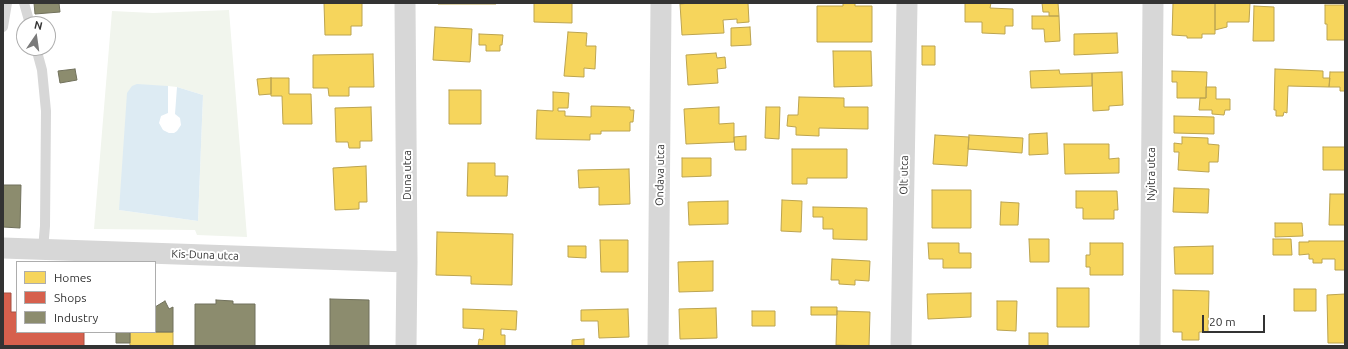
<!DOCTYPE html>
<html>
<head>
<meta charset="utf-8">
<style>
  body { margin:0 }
  #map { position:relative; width:1348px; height:349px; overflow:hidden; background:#fff; font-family:Ubuntu,sans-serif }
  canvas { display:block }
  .frame { position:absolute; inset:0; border:4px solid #333; pointer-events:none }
  .legend { position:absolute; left:16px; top:261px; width:140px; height:72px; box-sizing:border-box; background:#fff; border:1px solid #adadad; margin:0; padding:5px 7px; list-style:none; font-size:12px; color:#333 }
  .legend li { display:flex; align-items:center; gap:8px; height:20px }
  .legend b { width:20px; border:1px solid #adadad }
  .north { position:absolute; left:16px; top:16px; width:40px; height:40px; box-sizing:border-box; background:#fff; border:1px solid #adadad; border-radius:50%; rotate:13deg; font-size:11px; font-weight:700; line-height:16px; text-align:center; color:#333 }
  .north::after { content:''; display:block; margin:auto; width:14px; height:18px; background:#7a7a7a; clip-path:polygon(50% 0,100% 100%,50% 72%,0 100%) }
  .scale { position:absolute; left:1202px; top:315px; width:63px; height:18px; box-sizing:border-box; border:2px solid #333; border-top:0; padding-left:5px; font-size:12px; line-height:14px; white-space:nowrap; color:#333; -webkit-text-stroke:3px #fff; paint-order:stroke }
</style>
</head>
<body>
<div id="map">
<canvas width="1348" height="349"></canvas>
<div class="frame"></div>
<ul class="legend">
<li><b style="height:11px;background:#f6d55c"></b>Homes</li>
<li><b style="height:11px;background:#d6604d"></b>Shops</li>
<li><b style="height:11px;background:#8c8c6e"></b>Industry</li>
</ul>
<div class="north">N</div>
<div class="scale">20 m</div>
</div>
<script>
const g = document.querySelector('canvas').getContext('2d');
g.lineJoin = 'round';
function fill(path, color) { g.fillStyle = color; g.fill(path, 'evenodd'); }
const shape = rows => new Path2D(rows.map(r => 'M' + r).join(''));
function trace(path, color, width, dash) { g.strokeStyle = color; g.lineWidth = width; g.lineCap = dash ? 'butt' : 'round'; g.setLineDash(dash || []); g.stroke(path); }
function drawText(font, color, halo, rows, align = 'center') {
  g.font = font + ' Ubuntu,sans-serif'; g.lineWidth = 4; g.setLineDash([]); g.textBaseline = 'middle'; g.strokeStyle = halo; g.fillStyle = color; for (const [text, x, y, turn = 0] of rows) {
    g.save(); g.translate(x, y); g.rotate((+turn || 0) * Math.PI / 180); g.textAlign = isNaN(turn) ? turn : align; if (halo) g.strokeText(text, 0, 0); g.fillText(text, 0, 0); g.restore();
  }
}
const green = shape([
  [229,10,247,237,197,235,195,230,94,229,112,11,153,13],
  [168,86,177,87,203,95,198,221,119,210]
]);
const water = shape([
  [137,84,168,86,168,113,161,116,159,123,163,130,169,133,174,133,177,131,181,125,180,118,175,114,177,87,203,95,198,221,119,210,127,93,132,86]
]);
const homes = shape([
  [324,3,362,3,362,26,351,26,351,35,325,35,324,3],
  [438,3,496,3,496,4,438,4,438,3],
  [534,3,572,3,572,23,534,22,534,3],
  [690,3,748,3,749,22,737,23,737,19,723,20,724,33,682,35,680,4,690,3],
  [843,3,855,3,855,6,872,6,872,42,817,42,817,6,843,6,843,3],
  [965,3,991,3,990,8,1013,9,1013,26,1005,26,1005,34,982,33,982,22,965,22,965,3],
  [1042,3,1058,3,1059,16,1049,16,1049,12,1043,12,1042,3],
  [1173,3,1215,3,1215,34,1202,34,1202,38,1187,38,1187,36,1172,35,1173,3],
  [1215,3,1250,3,1249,22,1227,22,1227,27,1215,30,1215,3],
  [1325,5,1345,5,1345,40,1327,40,1327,24,1325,24,1325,5],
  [1254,6,1274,7,1274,41,1253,41,1254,6],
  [1032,16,1059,16,1060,41,1045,42,1044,29,1032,29,1032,16],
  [435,27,472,29,470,62,433,60,435,27],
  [750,27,751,45,731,46,731,28,750,27],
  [568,32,587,33,586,46,596,46,595,69,584,68,584,77,564,76,568,32],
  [1117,33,1118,53,1074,55,1074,34,1117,33],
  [479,34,503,35,502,45,500,45,500,51,486,51,486,45,479,45,479,34],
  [922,46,935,46,935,65,922,65,922,46],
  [833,51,871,51,872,86,834,87,833,51],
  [716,53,717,58,725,57,726,68,717,69,718,83,688,85,686,55,716,53],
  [373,54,374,87,349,87,349,96,329,96,328,88,313,88,313,55,373,54],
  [1275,69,1323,71,1323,78,1330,78,1329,87,1288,86,1287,113,1284,112,1283,116,1276,116,1276,110,1274,110,1275,69],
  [1059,70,1060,74,1092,73,1092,86,1031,88,1030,71,1059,70],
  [1172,71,1207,72,1206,98,1177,98,1177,82,1172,82,1172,71],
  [1122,72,1123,105,1109,106,1109,110,1093,111,1092,73,1122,72],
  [1330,72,1345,72,1345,91,1340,91,1340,87,1329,87,1330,72],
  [271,78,271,94,259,95,257,79,271,78],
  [271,78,289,78,289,94,311,94,312,124,283,124,282,96,271,96,271,78],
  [1206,87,1216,87,1216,99,1230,99,1230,110,1225,110,1224,115,1212,114,1212,110,1199,110,1200,98,1206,98,1206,87],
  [449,90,481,90,481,124,449,124,449,90],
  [553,92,569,93,568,108,558,108,558,111,565,111,565,116,591,117,591,106,630,107,630,110,634,110,633,122,630,122,630,131,601,131,601,134,590,134,590,140,536,139,537,110,553,111,553,92],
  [799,97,844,98,844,107,868,107,868,129,819,128,819,136,796,135,796,127,787,126,788,115,798,115,799,97],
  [371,107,372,141,360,141,360,148,349,148,348,142,336,142,335,108,371,107],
  [719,107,719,124,734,123,734,142,686,144,684,109,719,107],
  [766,107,780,107,779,139,765,138,766,107],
  [1174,116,1214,117,1214,134,1174,133,1174,116],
  [1047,133,1048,154,1029,155,1029,134,1047,133],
  [935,135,969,137,967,166,933,164,935,135],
  [969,135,1023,138,1022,153,968,149,969,135],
  [746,136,746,150,735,150,734,137,746,136],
  [1182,137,1208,138,1208,144,1219,145,1218,162,1209,162,1209,172,1178,170,1179,152,1174,152,1174,143,1182,144,1182,137],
  [1064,144,1109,144,1109,159,1119,158,1119,173,1065,174,1064,144],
  [1323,147,1345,147,1345,170,1323,170,1323,147],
  [792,149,847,149,847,178,807,178,807,184,792,184,792,149],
  [682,158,711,158,711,176,682,177,682,158],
  [468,163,495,163,495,176,508,176,507,196,467,196,468,163],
  [366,166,367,202,359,202,359,209,335,210,333,168,366,166],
  [629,169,630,204,599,205,599,187,579,188,578,170,629,169],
  [1174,188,1209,189,1208,213,1173,212,1174,188],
  [932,190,971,190,971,228,932,228,932,190],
  [1076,191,1117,191,1118,210,1114,210,1114,219,1083,219,1083,208,1076,208,1076,191],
  [1330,194,1345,194,1345,225,1329,225,1330,194],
  [782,200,802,201,801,232,781,231,782,200],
  [728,201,728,224,689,225,688,202,728,201],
  [1001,202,1019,203,1018,225,1000,225,1001,202],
  [813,207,867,208,867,240,833,239,833,229,823,229,823,217,813,217,813,207],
  [1275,223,1302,223,1303,236,1275,237,1275,223],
  [437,232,513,234,512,285,471,284,471,276,436,275,437,232],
  [1029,239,1049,239,1049,262,1030,262,1029,239],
  [1273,239,1291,239,1292,255,1273,255,1273,239],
  [600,240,628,240,628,272,601,272,600,240],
  [1309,241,1345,241,1345,270,1335,270,1335,259,1322,259,1322,263,1313,263,1313,259,1309,259,1309,254,1299,255,1299,242,1309,242,1309,241],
  [928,243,959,243,959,253,971,253,971,268,943,268,943,259,929,259,928,243],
  [1090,243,1123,243,1123,275,1090,275,1090,267,1086,267,1086,255,1090,255,1090,243],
  [568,246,586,246,586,258,568,257,568,246],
  [1213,246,1213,274,1175,274,1174,247,1213,246],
  [832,259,870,261,869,281,855,280,855,285,839,284,839,280,831,280,832,259],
  [713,261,713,291,679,292,678,262,713,261],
  [1057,288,1089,288,1089,327,1057,327,1057,288],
  [1294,289,1316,289,1316,311,1294,311,1294,289],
  [1173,290,1209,291,1208,332,1199,332,1199,340,1182,340,1182,332,1173,332,1173,290],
  [971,293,971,317,928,319,927,294,971,293],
  [1345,294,1345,343,1328,343,1327,295,1345,294],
  [997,301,1017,301,1016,331,997,330,997,301],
  [811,307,837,307,837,315,811,315,811,307],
  [716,308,717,338,680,339,679,309,716,308],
  [463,309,517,311,516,330,501,329,501,335,505,335,505,346,478,346,479,339,483,340,484,329,463,328,463,309],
  [628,309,629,337,599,338,598,321,581,321,581,310,628,309],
  [752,311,775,311,775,326,752,326,752,311],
  [837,311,870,312,869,346,836,345,837,311],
  [130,332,173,332,173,346,130,346,130,332],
  [1029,333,1048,333,1048,346,1029,346,1029,333],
  [584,339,584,346,572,346,572,340,584,339]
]);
const shops = shape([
  [3,293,11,293,11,312,17,312,17,332,84,332,84,346,3,346,3,293]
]);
const industry = shape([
  [34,3,59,3,60,12,35,14,34,3],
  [75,69,77,80,60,83,58,71,75,69],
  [3,185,21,185,20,228,3,227,3,185],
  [330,299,369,300,369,346,330,346,330,299],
  [216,300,233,301,233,304,255,304,255,346,195,346,195,304,216,304,216,300],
  [165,301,169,309,173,307,173,332,155,332,155,307,165,301],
  [116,332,130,332,130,343,116,343,116,332]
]);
const service = shape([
  [24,3,30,24],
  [3,27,7,3],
  [36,48,42,70,46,111,45,226,43,249]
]);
const minor = shape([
  [405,3,407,262,406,346],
  [3,248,407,262],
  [658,346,661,3],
  [901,346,907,3],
  [1150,346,1153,3]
]);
const streetNames = [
  ["Nyitra utca",1151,174,-90],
  ["Duna utca",407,175,-90],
  ["Ondava utca",660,175,-89],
  ["Olt utca",904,175,-89],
  ["Kis-Duna utca",205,255,2]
];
fill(green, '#f1f5ed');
fill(water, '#ddebf3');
fill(homes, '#f6d55c');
trace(homes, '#bca450', 1);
fill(shops, '#d6604d');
trace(shops, '#a55245', 1);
fill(industry, '#8c8c6e');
trace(industry, '#71715c', 1);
trace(service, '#d7d7d7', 10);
trace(minor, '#d7d7d7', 21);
drawText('11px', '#333', '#fff', streetNames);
</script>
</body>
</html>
